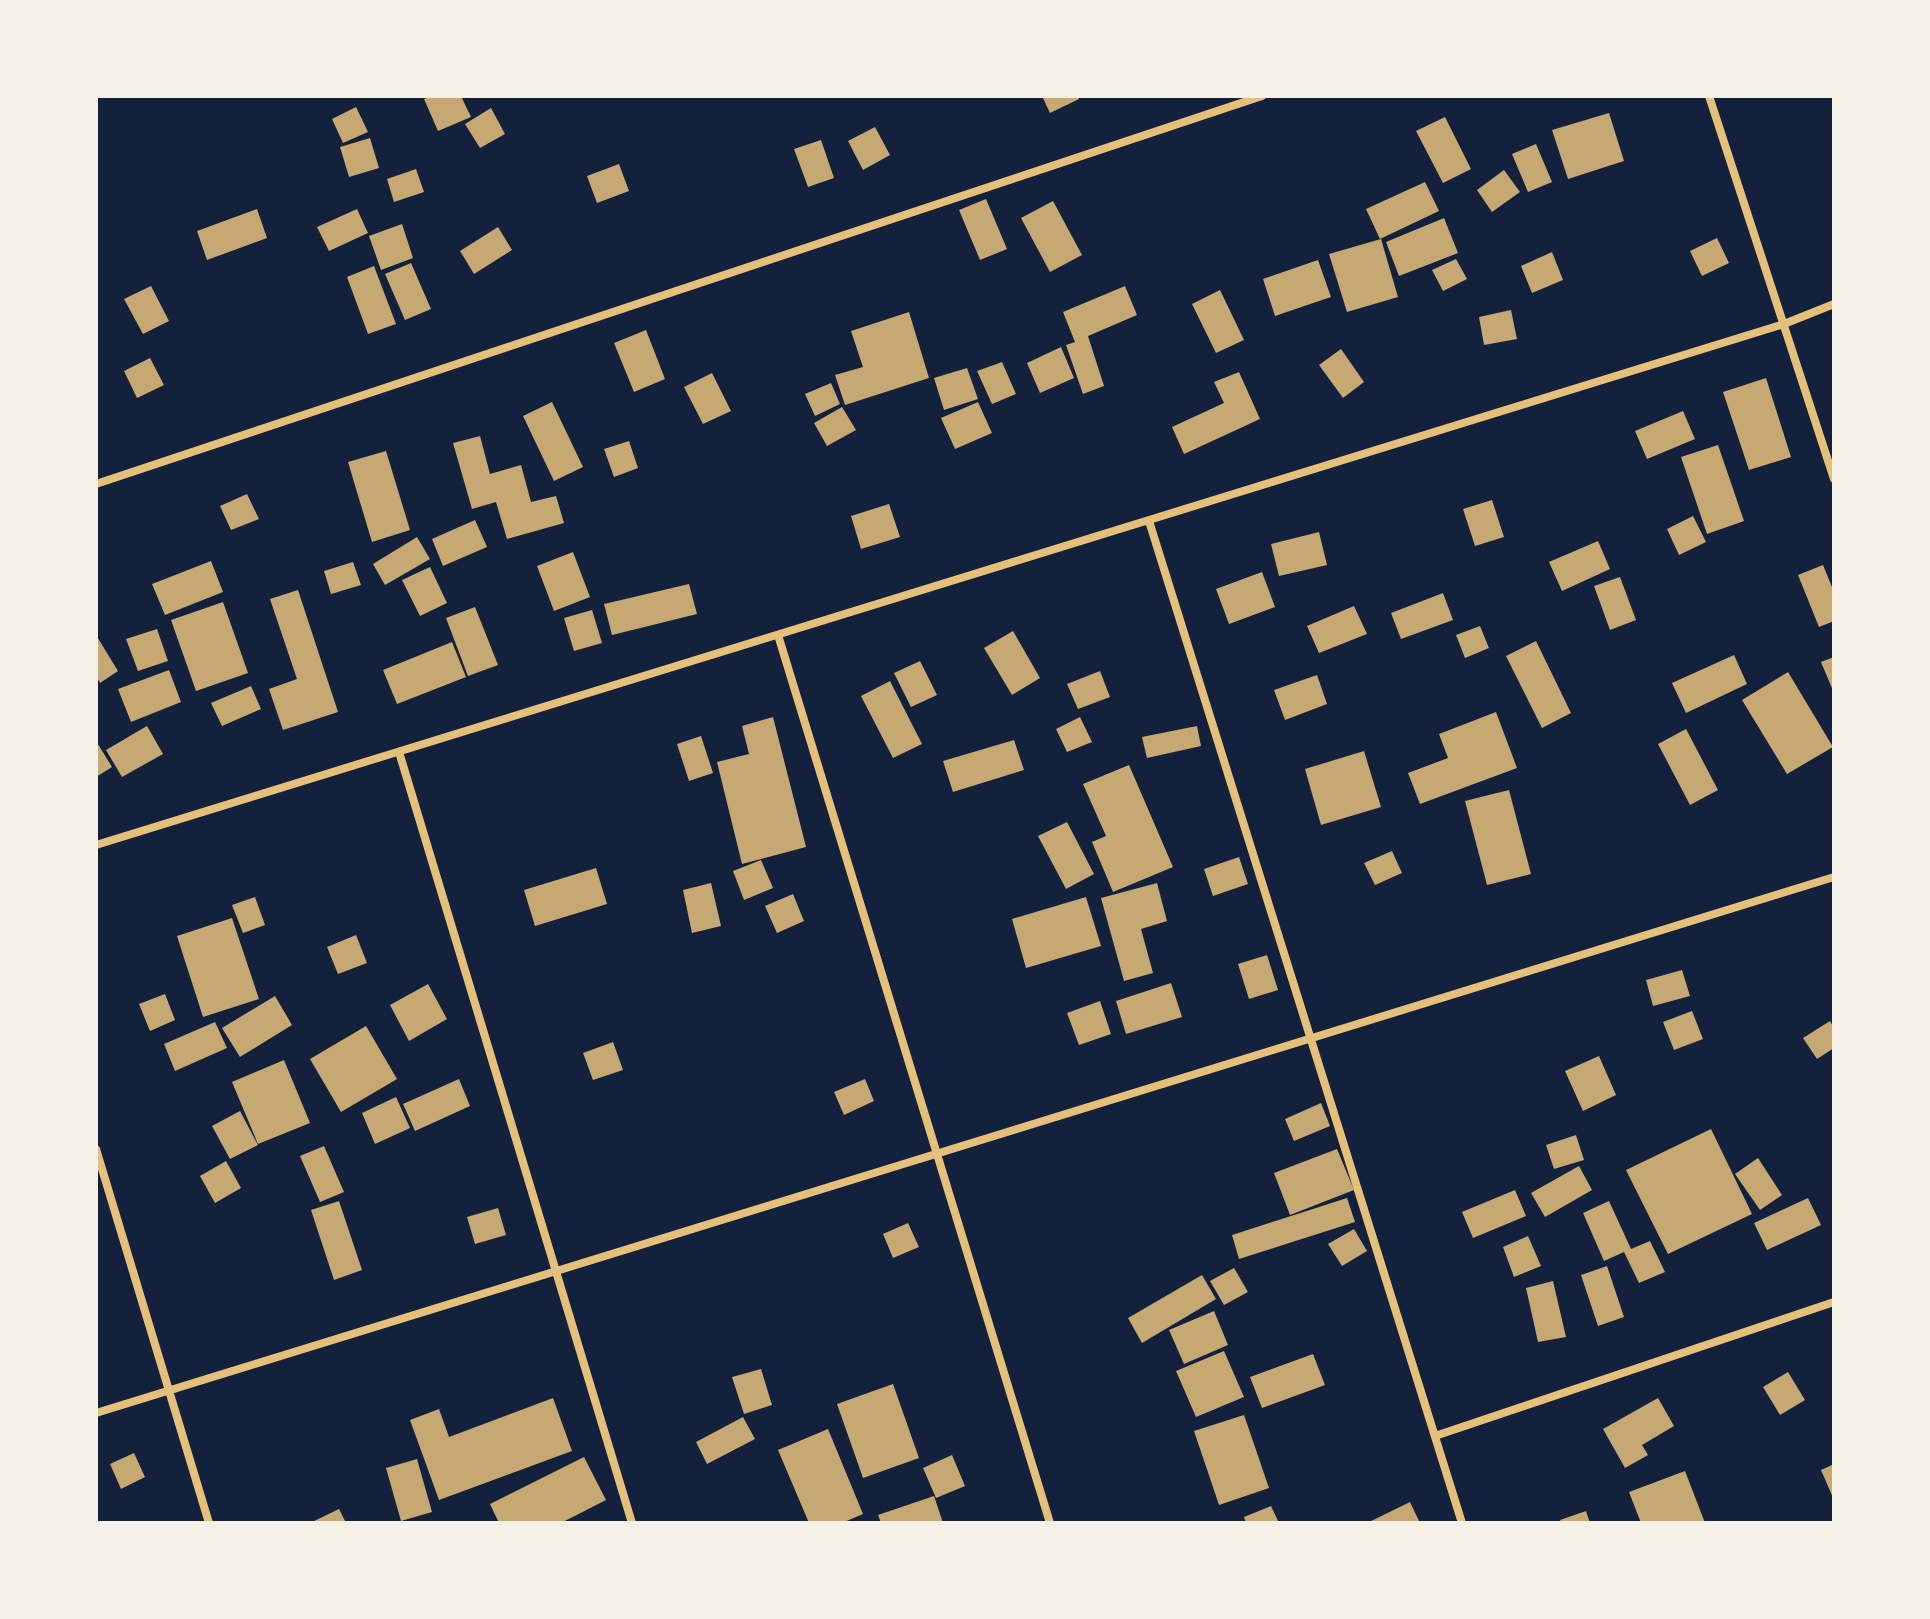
<!DOCTYPE html>
<html>
<head>
<meta charset="utf-8">
<style>
  body { margin:0 }
  #map { position:relative; width:1930px; height:1619px; overflow:hidden; background:#14213d; font-family:Helvetica,sans-serif }
  canvas { display:block }
  .frame { position:absolute; inset:0; border:98px solid #f6f1e7; pointer-events:none }
</style>
</head>
<body>
<div id="map">
<canvas width="1930" height="1619"></canvas>
<div class="frame"></div>
</div>
<script>
const g = document.querySelector('canvas').getContext('2d');
g.lineJoin = 'round';
function fill(path, color) { g.fillStyle = color; g.fill(path, 'evenodd'); }
const shape = rows => new Path2D(rows.map(r => 'M' + r).join(''));
function trace(path, color, width, dash) { g.strokeStyle = color; g.lineWidth = width; g.lineCap = dash ? 'butt' : 'round'; g.setLineDash(dash || []); g.stroke(path); }
const building = shape([
  [432,96,461,96,471,117,438,131,424,99],
  [1042,96,1078,96,1079,99,1050,113],
  [356,107,368,132,343,143,332,119],
  [491,108,505,134,480,148,465,124],
  [1609,113,1624,161,1568,179,1552,130],
  [1445,117,1471,169,1443,183,1416,131],
  [875,127,890,155,863,170,848,141],
  [370,138,379,168,349,177,340,147],
  [821,140,834,178,808,187,794,149],
  [1536,144,1552,182,1528,192,1512,154],
  [619,164,629,191,597,203,587,176],
  [416,169,424,192,394,202,387,179],
  [1504,170,1520,192,1492,212,1477,190],
  [1425,182,1439,211,1380,239,1366,209],
  [986,199,1007,249,980,260,959,210],
  [1053,201,1082,255,1050,272,1021,218],
  [257,209,267,238,207,260,197,231],
  [357,209,368,233,329,251,317,227],
  [1444,218,1458,253,1399,276,1386,242],
  [402,224,413,258,381,270,369,236],
  [498,227,512,250,474,274,460,251],
  [1717,238,1729,263,1702,276,1690,251],
  [1381,239,1398,297,1347,312,1329,254],
  [1552,252,1563,280,1532,293,1521,266],
  [1456,259,1467,279,1443,291,1432,270],
  [1318,260,1331,297,1275,316,1263,279],
  [411,263,431,309,405,320,385,274],
  [374,266,396,324,368,334,347,277],
  [151,286,169,321,143,334,124,299],
  [1125,286,1137,315,1088,336,1104,386,1083,394,1066,345,1075,342,1063,312],
  [1220,290,1244,340,1216,353,1192,304],
  [1511,310,1517,339,1484,345,1479,317],
  [909,312,929,378,845,405,835,375,863,367,851,331],
  [646,330,665,379,634,392,614,343],
  [1061,347,1074,378,1040,393,1027,363],
  [1341,349,1364,382,1343,398,1319,365],
  [150,358,164,385,137,398,124,371],
  [1002,362,1016,394,992,404,977,371],
  [967,368,978,399,944,410,934,378],
  [1239,372,1260,419,1184,454,1172,427,1224,403,1214,382],
  [712,373,731,411,703,424,684,387],
  [1766,378,1791,457,1749,470,1723,392],
  [831,383,840,404,815,416,805,394],
  [552,402,583,467,554,481,523,416],
  [978,402,992,433,955,449,941,418],
  [842,407,856,430,827,446,814,423],
  [1683,411,1695,439,1647,459,1635,431],
  [480,436,490,474,521,465,531,502,556,496,564,523,507,539,496,502,472,509,453,443],
  [629,441,638,468,614,477,604,449],
  [1718,445,1744,521,1707,534,1681,457],
  [386,451,410,530,372,542,348,462],
  [247,494,259,519,231,530,220,506],
  [1492,500,1504,537,1475,546,1463,509],
  [889,504,900,537,861,549,851,516],
  [1693,516,1706,542,1679,555,1667,529],
  [475,520,487,547,443,566,432,539],
  [1319,532,1327,565,1279,576,1271,544],
  [417,537,430,559,385,585,373,564],
  [1598,541,1610,569,1562,591,1549,562],
  [573,552,590,597,554,611,537,566],
  [211,561,223,592,165,615,152,584],
  [353,562,361,585,331,594,324,571],
  [1823,565,1834,592,1834,621,1819,627,1798,575],
  [430,567,447,603,420,616,402,580],
  [1262,572,1275,607,1229,624,1216,589],
  [1620,577,1636,620,1610,630,1594,586],
  [689,584,697,614,612,635,604,604],
  [298,590,338,712,283,730,269,689,297,679,270,599],
  [1443,593,1453,620,1401,639,1391,613],
  [223,602,248,673,196,691,171,620],
  [1354,606,1367,634,1319,653,1307,626],
  [475,607,498,665,468,676,446,618],
  [592,610,602,643,574,651,564,618],
  [1480,626,1489,648,1465,658,1456,635],
  [157,629,168,661,138,671,126,639],
  [1013,631,1040,678,1012,695,984,648],
  [96,635,118,671,100,683,96,676],
  [1536,641,1571,713,1542,728,1506,656],
  [452,642,466,677,397,704,383,670],
  [1734,655,1747,684,1686,713,1672,683],
  [1834,657,1834,693,1821,662],
  [920,661,937,695,911,707,894,673],
  [169,670,181,702,131,722,118,689],
  [1100,671,1110,697,1078,709,1067,684],
  [1788,672,1833,747,1787,774,1742,700],
  [1317,675,1327,704,1285,720,1274,690],
  [890,681,922,744,893,758,861,696],
  [251,686,261,709,222,726,211,703],
  [1496,712,1517,768,1420,804,1408,773,1448,758,1439,734],
  [773,717,806,847,742,864,717,762,749,754,742,726],
  [1080,717,1092,742,1067,752,1056,729],
  [147,726,163,754,122,777,106,750],
  [1197,726,1201,746,1147,758,1142,737],
  [1686,729,1718,790,1690,805,1658,744],
  [701,736,713,773,689,781,677,744],
  [1014,740,1024,770,953,792,943,761],
  [96,741,112,767,96,777],
  [1364,751,1381,807,1321,825,1305,769],
  [1129,765,1173,867,1113,892,1092,842,1106,836,1083,784],
  [1509,790,1531,874,1487,885,1465,801],
  [1067,822,1094,874,1066,889,1038,836],
  [1392,851,1402,873,1375,885,1364,863],
  [1239,857,1248,884,1213,896,1204,869],
  [761,860,773,888,744,900,733,871],
  [596,868,607,904,535,926,524,890],
  [711,883,721,926,692,933,683,890],
  [1157,883,1167,921,1141,929,1153,973,1124,981,1101,898],
  [793,894,804,921,777,933,765,906],
  [255,897,265,925,243,933,232,905],
  [1086,897,1101,946,1026,968,1012,919],
  [232,918,259,999,203,1017,177,936],
  [356,935,367,963,338,974,327,947],
  [1267,955,1278,990,1249,999,1238,964],
  [1682,970,1690,996,1653,1006,1646,980],
  [1171,983,1182,1017,1126,1034,1116,1001],
  [428,984,447,1019,409,1041,390,1005],
  [165,994,175,1020,150,1031,139,1004],
  [275,996,292,1025,240,1057,222,1028],
  [1100,1001,1111,1034,1079,1045,1067,1013],
  [1692,1011,1703,1039,1674,1050,1663,1022],
  [1830,1021,1834,1028,1834,1048,1817,1059,1803,1038],
  [215,1022,227,1048,175,1071,164,1044],
  [366,1026,397,1079,341,1112,310,1059],
  [613,1042,623,1070,593,1080,583,1053],
  [1599,1056,1616,1095,1583,1111,1565,1071],
  [284,1060,310,1123,258,1144,232,1082],
  [459,1079,470,1106,415,1131,403,1104],
  [865,1079,874,1101,844,1115,834,1092],
  [396,1097,410,1128,375,1144,362,1113],
  [1321,1103,1330,1126,1294,1141,1285,1119],
  [240,1111,258,1145,230,1159,212,1126],
  [1711,1129,1752,1214,1668,1254,1626,1170],
  [1576,1135,1584,1160,1554,1169,1546,1145],
  [324,1146,344,1192,320,1202,300,1156],
  [1337,1149,1354,1190,1290,1215,1274,1173],
  [1758,1158,1782,1195,1760,1210,1735,1174],
  [226,1161,241,1188,215,1203,200,1176],
  [1579,1166,1592,1190,1545,1217,1531,1193],
  [1515,1190,1526,1216,1473,1238,1462,1212],
  [1347,1198,1355,1222,1239,1259,1232,1235],
  [1808,1198,1821,1225,1767,1250,1754,1223],
  [339,1201,362,1270,334,1280,311,1210],
  [1609,1201,1631,1249,1650,1241,1665,1272,1639,1283,1624,1252,1604,1261,1583,1213],
  [498,1208,506,1235,475,1244,467,1217],
  [908,1223,919,1247,893,1258,883,1234],
  [1354,1229,1367,1251,1342,1266,1328,1244],
  [1528,1236,1541,1266,1514,1277,1503,1247],
  [1607,1266,1624,1317,1598,1326,1581,1275],
  [1234,1268,1248,1292,1224,1305,1210,1281],
  [1202,1275,1216,1299,1142,1343,1128,1318],
  [1553,1281,1566,1337,1538,1342,1526,1288],
  [1214,1311,1228,1345,1184,1364,1169,1330],
  [1224,1351,1244,1397,1196,1417,1176,1371],
  [1313,1354,1325,1385,1262,1408,1250,1377],
  [761,1369,772,1405,744,1414,732,1377],
  [1788,1372,1805,1400,1780,1415,1763,1387],
  [893,1384,919,1458,863,1478,837,1404],
  [553,1398,572,1451,439,1500,410,1420,439,1409,449,1437],
  [1658,1398,1674,1426,1642,1445,1648,1455,1625,1468,1603,1429],
  [1244,1415,1269,1488,1219,1505,1194,1431],
  [743,1417,755,1439,707,1464,696,1442],
  [828,1429,863,1514,842,1523,809,1523,778,1450],
  [134,1453,145,1477,121,1489,110,1464],
  [952,1455,965,1486,936,1498,923,1468],
  [584,1457,606,1500,561,1523,499,1523,490,1504],
  [417,1459,432,1512,401,1521,386,1468],
  [1834,1464,1834,1500,1821,1470],
  [1685,1471,1705,1523,1641,1523,1629,1492],
  [934,1496,943,1523,881,1523,878,1515],
  [1410,1502,1420,1523,1367,1523],
  [1271,1506,1279,1523,1246,1523,1244,1517],
  [339,1509,346,1523,310,1523],
  [1586,1511,1590,1523,1561,1523,1560,1520]
]);
const minor = shape([
  [1709,96,1834,479],
  [96,484,1262,96],
  [1149,521,1462,1523],
  [778,635,1050,1523],
  [399,752,632,1523],
  [96,845,1784,324,1834,304],
  [96,1149,209,1523],
  [96,1413,1834,877],
  [1435,1436,1834,1302]
]);
fill(building, '#c6a872');
trace(minor, '#e5c07b', 8);
</script>
</body>
</html>
